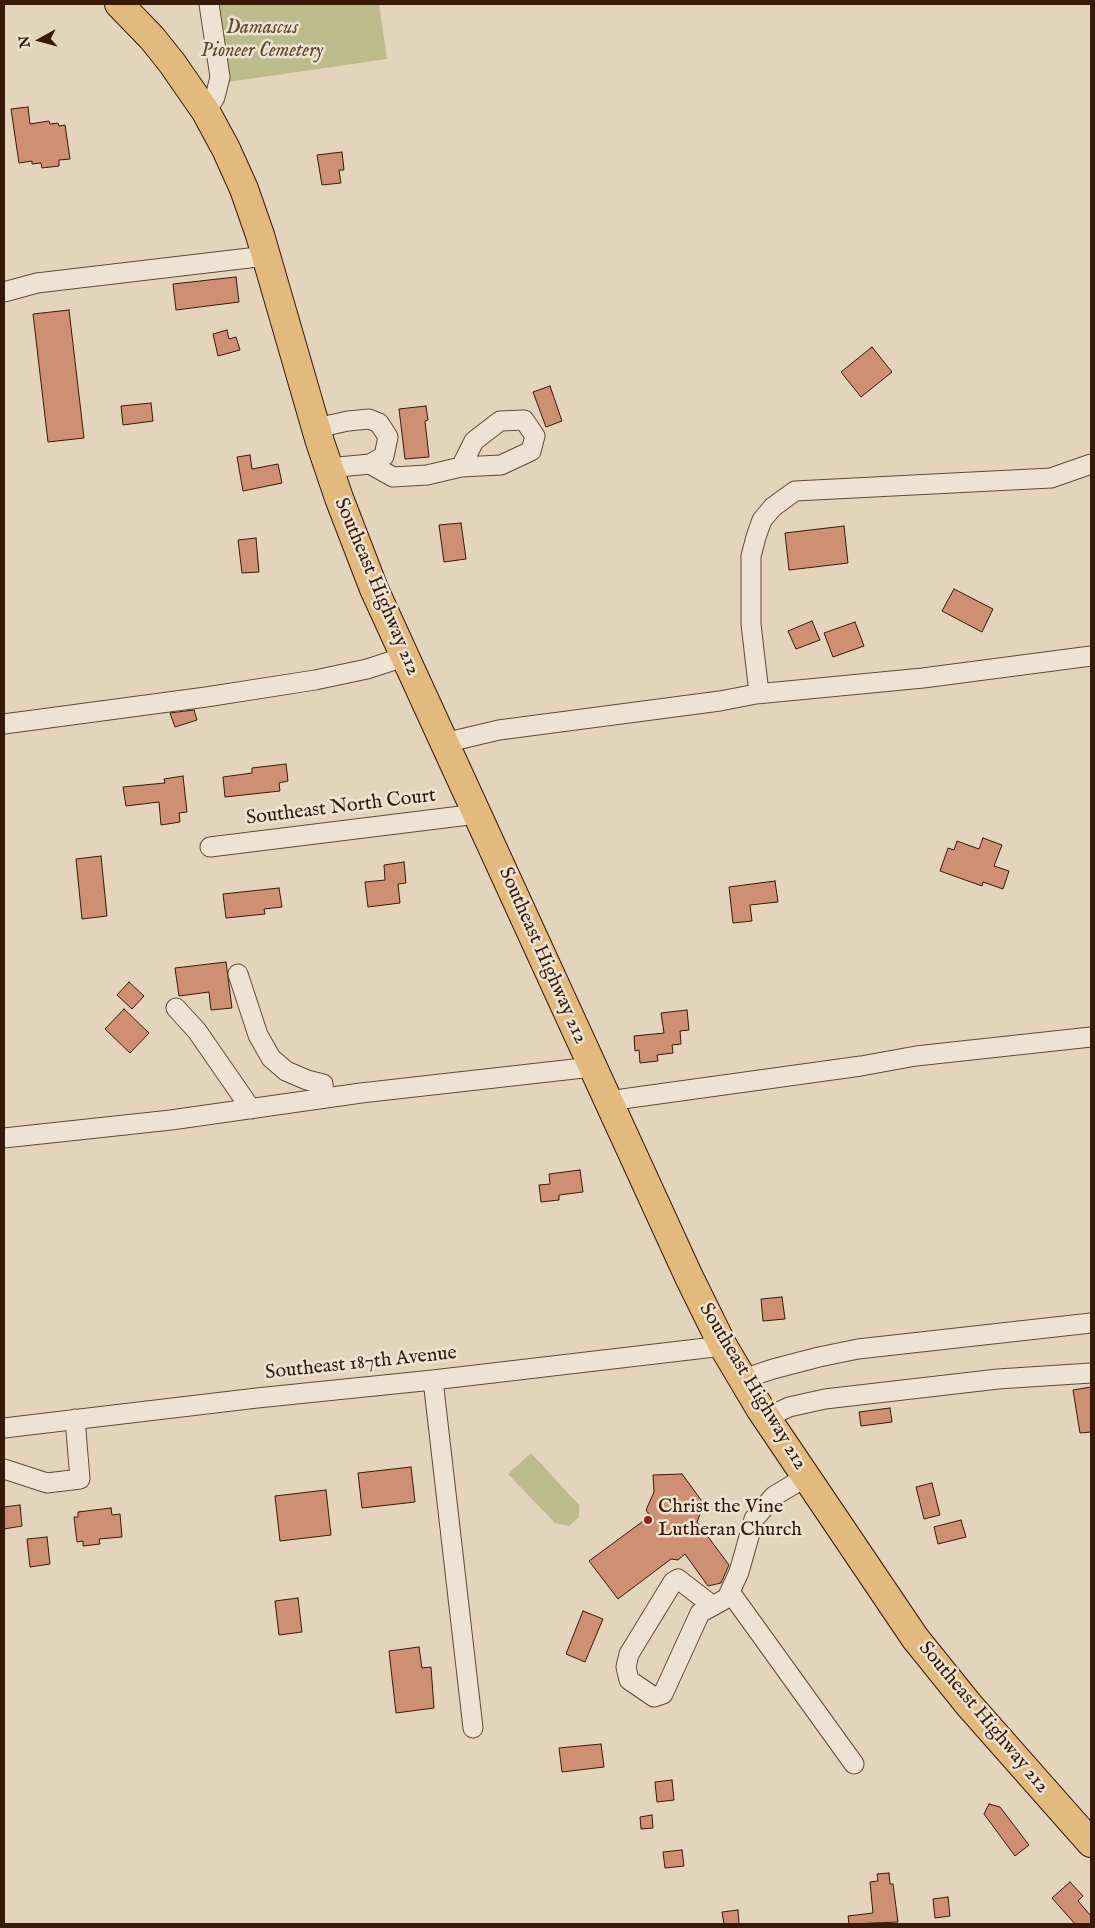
<!DOCTYPE html>
<html>
<head>
<meta charset="utf-8">
<style>
  body { margin:0 }
  #map { position:relative; width:1095px; height:1928px; overflow:hidden; background:#e5d4bc; font-family:"IM FELL English",serif }
  canvas { display:block }
  .frame { position:absolute; inset:0; border:5px solid #371909; pointer-events:none }
  .north { position:absolute; left:15px; top:15px; width:50px; height:50px; -webkit-text-stroke:4px #eee3d3; paint-order:stroke; rotate:263deg; font-size:14px; font-weight:700; line-height:20px; text-align:center; color:#371909 }
  .north::after { content:''; display:block; margin:auto; width:18px; height:22px; background:#371909; clip-path:polygon(50% 0,100% 100%,50% 72%,0 100%) }
</style>
</head>
<body>
<div id="map">
<canvas width="1095" height="1928"></canvas>
<div class="frame"></div>
<div class="north">N</div>
</div>
<script>
const g = document.querySelector('canvas').getContext('2d');
g.lineJoin = 'round';
function fill(path, color) { g.fillStyle = color; g.fill(path, 'evenodd'); }
const shape = rows => new Path2D(rows.map(r => 'M' + r).join(''));
function trace(path, color, width, dash) { g.strokeStyle = color; g.lineWidth = width; g.lineCap = dash ? 'butt' : 'round'; g.setLineDash(dash || []); g.stroke(path); }
function drawText(font, color, halo, rows, align = 'center') {
  g.font = font + ' "IM FELL English",serif'; g.lineWidth = 5; g.setLineDash([]); g.textBaseline = 'middle'; g.strokeStyle = halo; g.fillStyle = color; for (const [text, x, y, turn = 0] of rows) {
    g.save(); g.translate(x, y); g.rotate((+turn || 0) * Math.PI / 180); g.textAlign = isNaN(turn) ? turn : align; if (halo) g.strokeText(text, 0, 0); g.fillText(text, 0, 0); g.restore();
  }
}
const green = shape([
  [217,4,379,4,387,59,228,82],
  [531,1453,579,1505,579,1517,569,1526,555,1523,508,1474]
]);
const building = shape([
  [28,107,30,124,49,121,50,124,58,123,59,126,65,125,70,159,59,160,59,166,42,168,41,163,32,164,32,161,19,163,11,109,28,107],
  [342,152,344,170,339,170,341,183,322,185,317,155,342,152],
  [236,277,239,302,176,310,173,284,236,277],
  [69,310,84,438,48,442,33,314,69,310],
  [227,330,229,339,236,337,240,350,218,356,213,334,227,330],
  [872,347,892,372,861,397,841,372,872,347],
  [550,386,562,421,546,427,533,392,550,386],
  [151,403,153,421,123,425,121,406,151,403],
  [426,406,428,420,425,421,429,457,405,459,399,409,426,406],
  [250,455,252,469,278,464,282,483,243,491,237,457,250,455],
  [461,523,466,559,444,562,439,525,461,523],
  [844,526,848,563,789,570,785,533,844,526],
  [256,538,259,572,242,573,238,540,256,538],
  [954,589,993,609,982,632,942,611,954,589],
  [812,621,820,640,796,649,788,631,812,621],
  [855,622,864,646,833,657,824,633,855,622],
  [194,710,197,720,175,727,170,713,194,710],
  [286,764,288,781,279,783,280,791,225,797,223,777,252,773,252,768,286,764],
  [183,776,187,812,179,813,180,822,161,825,159,802,126,806,123,787,165,783,164,779,183,776],
  [983,838,1002,845,994,866,1009,871,1003,889,983,882,982,886,940,871,948,848,954,850,957,841,979,849,983,838],
  [101,856,107,916,82,919,76,859,101,856],
  [404,862,406,883,398,884,400,903,368,907,365,882,385,880,384,865,404,862],
  [775,881,778,902,750,905,752,921,733,923,729,887,775,881],
  [279,888,282,907,264,909,265,914,226,918,223,894,279,888],
  [226,962,232,1008,211,1010,209,992,179,996,175,968,226,962],
  [129,982,144,996,132,1009,117,995,129,982],
  [124,1009,149,1033,130,1053,105,1029,124,1009],
  [687,1010,689,1030,680,1031,681,1044,672,1045,673,1053,657,1055,658,1061,640,1063,639,1050,635,1051,634,1036,664,1033,661,1013,687,1010],
  [580,1170,583,1192,559,1195,559,1200,541,1202,539,1185,550,1184,549,1174,580,1170],
  [782,1297,785,1319,763,1321,761,1299,782,1297],
  [1091,1387,1091,1432,1080,1433,1073,1390,1091,1387],
  [890,1408,892,1422,861,1426,859,1412,890,1408],
  [411,1467,415,1502,362,1508,358,1473,411,1467],
  [682,1474,704,1504,697,1522,729,1565,721,1583,708,1586,685,1554,678,1560,671,1559,618,1599,589,1561,650,1516,646,1510,654,1492,653,1475,682,1474],
  [932,1483,940,1515,924,1519,916,1487,932,1483],
  [326,1490,331,1535,280,1541,275,1496,326,1490],
  [20,1505,22,1526,4,1529,4,1507,20,1505],
  [111,1508,112,1515,120,1514,122,1537,99,1539,100,1544,83,1546,83,1541,77,1542,74,1517,78,1517,78,1512,111,1508],
  [961,1520,966,1537,938,1544,934,1527,961,1520],
  [47,1537,50,1564,30,1567,27,1539,47,1537],
  [298,1598,302,1632,279,1635,275,1601,298,1598],
  [583,1611,603,1619,585,1662,566,1654,583,1611],
  [419,1647,422,1668,431,1667,434,1708,396,1713,389,1651,419,1647],
  [601,1744,604,1767,562,1772,559,1748,601,1744],
  [672,1780,674,1800,657,1802,655,1782,672,1780],
  [989,1804,1000,1807,1029,1845,1015,1856,984,1814,989,1804],
  [652,1815,653,1828,641,1829,640,1817,652,1815],
  [682,1850,684,1866,665,1868,663,1852,682,1850],
  [889,1873,890,1884,893,1884,898,1922,849,1924,848,1916,873,1913,870,1882,878,1881,877,1874,889,1873],
  [1070,1882,1083,1896,1078,1901,1091,1916,1091,1924,1075,1924,1052,1898,1070,1882],
  [948,1897,950,1916,935,1918,933,1899,948,1897],
  [738,1910,739,1924,724,1924,722,1912,738,1910]
]);
const minor = shape([
  [206,112,215,97,220,77,209,4],
  [4,292,37,283,266,256],
  [316,428,348,421,369,419,379,423,388,437,384,456,370,464],
  [328,468,370,464,393,477,427,475,461,467,501,465,531,451,535,436,524,420,500,421,474,441,461,467],
  [759,693,751,624,751,556,756,537,762,520,773,507,795,491,1051,478,1091,464],
  [4,724,206,697,315,680,367,669,404,657],
  [444,743,499,730,720,701,756,694,923,678,1091,656],
  [210,847,477,814],
  [238,974,258,1035,271,1058,286,1071,307,1080,323,1084,324,1098],
  [176,1008,197,1031,251,1109],
  [608,1101,861,1066,916,1056,1091,1037],
  [4,1138,171,1120,361,1093,592,1067],
  [743,1379,773,1369,819,1357,858,1349,1091,1323],
  [433,1380,473,1728],
  [766,1418,789,1407,825,1399,998,1379,1091,1373],
  [4,1428,257,1398,433,1380,723,1346],
  [4,1469,47,1483,80,1479,75,1419],
  [730,1592,854,1764],
  [713,1606,678,1579,673,1582,629,1654,626,1667,629,1680,654,1697,663,1694,700,1613,727,1598,739,1572,754,1519,774,1496,806,1477]
]);
const highway = shape([
  [119,4,152,38,172,63,206,112,226,149,244,189,260,235,320,442,339,498,374,589,689,1277,723,1346,761,1410,915,1638,969,1705,1091,1843]
]);
const markers = [
  [648,1520,5,"#8f2418"]
];
const parkNames = [
  ["Damascus",262,29],
  ["Pioneer Cemetery",262,52]
];
const streetNames = [
  ["Southeast Highway 212",376,587,67],
  ["Southeast North Court",341,808,-7],
  ["Southeast Highway 212",542,956,66],
  ["Southeast 187th Avenue",361,1364,-6],
  ["Southeast Highway 212",752,1387,59],
  ["Southeast Highway 212",983,1718,50]
];
const poiNames = [
  ["Christ the Vine",658,1508],
  ["Lutheran Church",658,1531]
];
fill(green, '#bbbb8c');
fill(building, '#cf8f72');
trace(building, '#371909', 1);
trace(minor, '#624836', 21);
trace(highway, '#371909', 30);
trace(minor, '#eee3d3', 19);
trace(highway, '#e2ba7e', 28);
for (const [x, y, r, color] of markers) { const dot = new Path2D(); dot.arc(x, y, r, 0, 2 * Math.PI); g.fillStyle = color; g.fill(dot); trace(dot, '#eee3d3', 2); }
drawText('italic 20px', '#5f4a30', '#eee3d3', parkNames);
drawText('20px', '#371909', '#eee3d3', streetNames);
drawText('20px', '#371909', '#eee3d3', poiNames, 'left');
</script>
</body>
</html>
